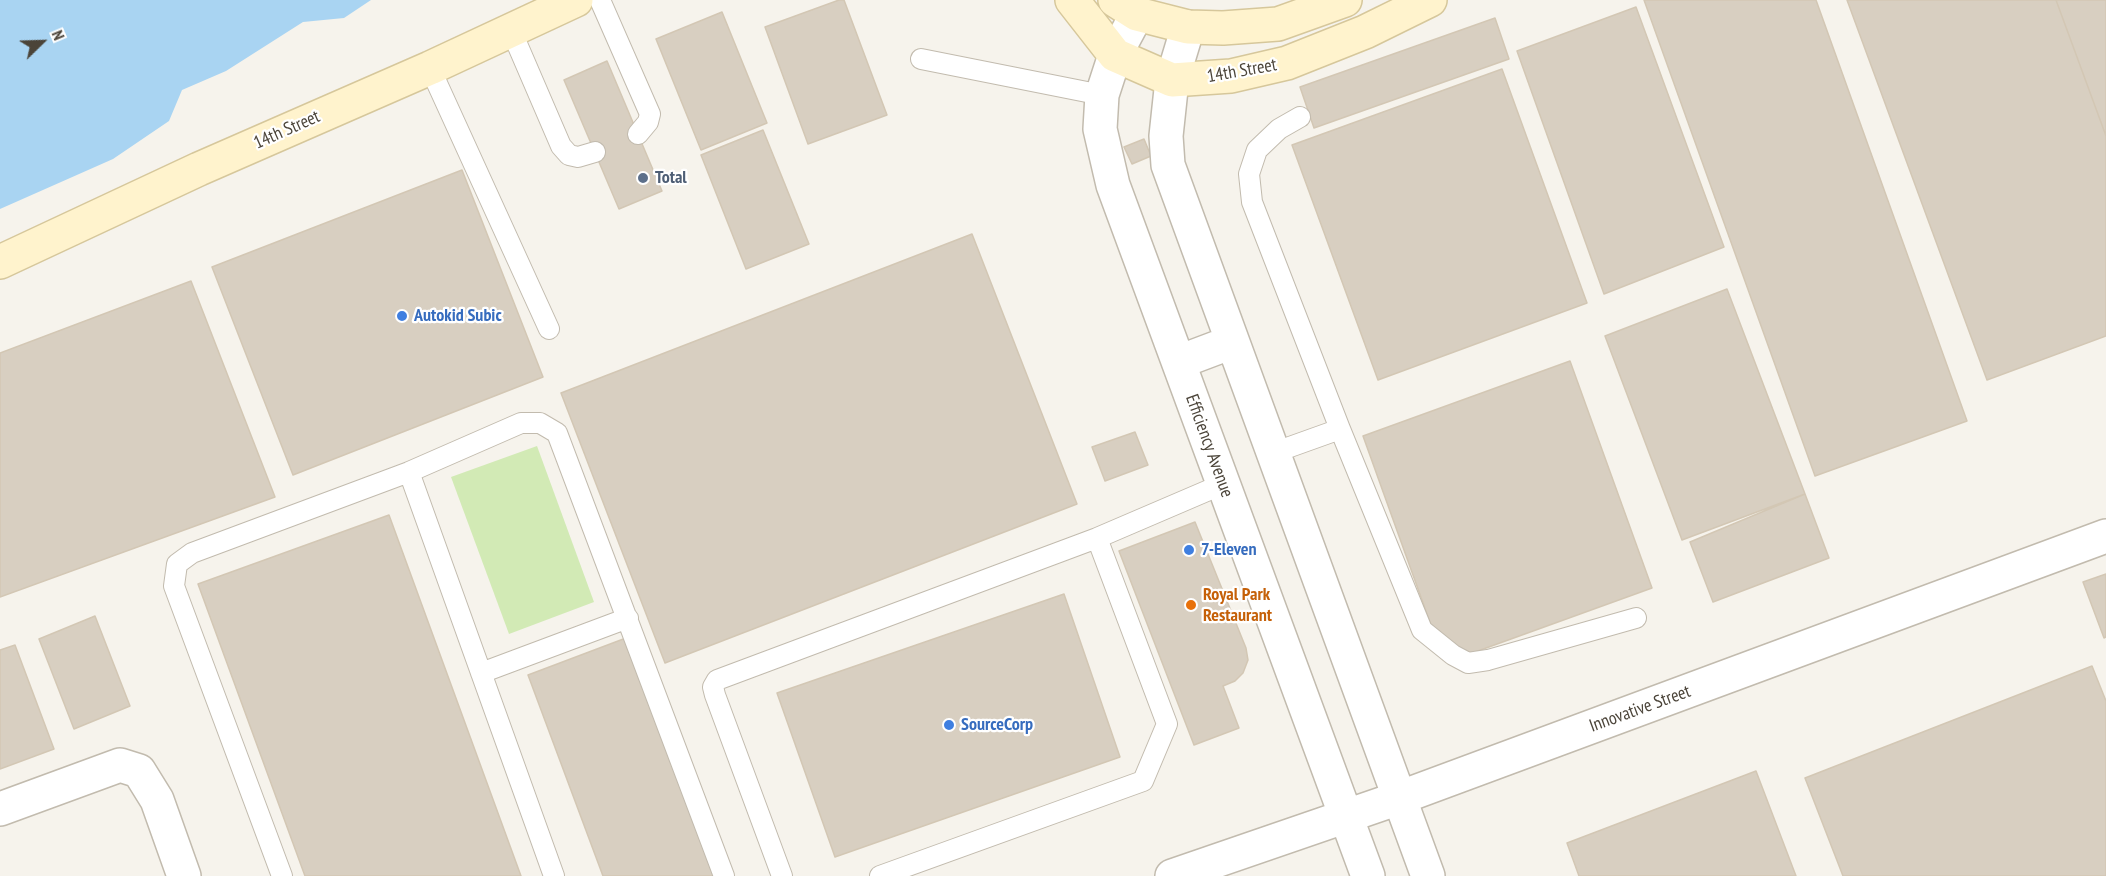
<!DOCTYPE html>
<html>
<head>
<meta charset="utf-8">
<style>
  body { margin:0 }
  #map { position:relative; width:2106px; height:876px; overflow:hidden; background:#f6f3ec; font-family:"PT Sans Narrow",sans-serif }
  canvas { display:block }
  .north { position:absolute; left:12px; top:12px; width:60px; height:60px; -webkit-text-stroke:4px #fff; paint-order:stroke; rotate:67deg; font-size:16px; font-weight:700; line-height:24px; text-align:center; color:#4b4439 }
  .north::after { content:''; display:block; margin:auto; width:21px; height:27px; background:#4b4439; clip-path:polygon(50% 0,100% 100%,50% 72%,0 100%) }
</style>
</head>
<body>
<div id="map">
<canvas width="2106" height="876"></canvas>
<div class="north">N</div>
</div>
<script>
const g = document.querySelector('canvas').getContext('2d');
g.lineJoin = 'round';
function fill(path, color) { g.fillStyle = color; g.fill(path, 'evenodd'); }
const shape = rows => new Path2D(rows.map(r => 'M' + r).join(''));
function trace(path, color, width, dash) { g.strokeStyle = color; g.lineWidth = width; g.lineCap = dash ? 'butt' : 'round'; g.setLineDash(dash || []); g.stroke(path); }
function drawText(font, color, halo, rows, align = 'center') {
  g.font = font + ' "PT Sans Narrow",sans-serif'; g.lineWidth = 4.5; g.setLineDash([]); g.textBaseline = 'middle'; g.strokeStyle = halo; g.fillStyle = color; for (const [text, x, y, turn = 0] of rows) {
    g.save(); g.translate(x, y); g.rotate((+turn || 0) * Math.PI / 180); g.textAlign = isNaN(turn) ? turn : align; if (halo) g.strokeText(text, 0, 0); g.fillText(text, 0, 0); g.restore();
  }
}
const green = shape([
  [537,446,594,602,509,634,451,477]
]);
const water = shape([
  [0,0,371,0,344,18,303,22,226,71,182,90,169,121,113,159,0,209]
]);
const building = shape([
  [839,0,844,0,887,115,808,144,765,27,839,0],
  [1644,0,1816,0,1967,421,1815,476,1644,0],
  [1847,0,2056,0,2106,136,2106,336,1987,380,1847,0],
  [2056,0,2106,0,2106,136,2056,0],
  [1636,7,1724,247,1604,294,1517,51,1636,7],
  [722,12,767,123,701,150,656,39,722,12],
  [1495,18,1509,59,1314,128,1300,87,1495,18],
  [607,61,662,191,619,209,564,80,607,61],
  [1502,69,1587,303,1378,380,1292,145,1502,69],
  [763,130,809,244,746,269,701,155,763,130],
  [1144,139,1151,156,1132,164,1124,147,1144,139],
  [462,170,543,377,293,475,212,267,462,170],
  [972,234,1077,504,665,663,561,393,972,234],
  [191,281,275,497,0,597,0,353,191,281],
  [1727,289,1805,494,1682,540,1605,336,1727,289],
  [1570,361,1652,588,1464,656,1436,639,1363,436,1570,361],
  [1135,432,1148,465,1105,481,1092,447,1135,432],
  [1805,494,1829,558,1713,602,1690,542,1805,494],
  [389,515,521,876,305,876,198,584,389,515],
  [1195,522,1246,648,1248,660,1243,673,1235,681,1223,686,1239,728,1194,745,1119,551,1195,522],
  [2106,574,2106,637,2104,638,2083,582,2106,574],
  [1064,594,1120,757,835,857,777,693,1064,594],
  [95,616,130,706,74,729,39,639,95,616],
  [626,638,714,876,603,876,528,675,626,638],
  [15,645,54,749,0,769,0,650,15,645],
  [2092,666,2106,701,2106,876,1843,876,1805,778,2092,666],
  [1756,771,1796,876,1579,876,1567,843,1756,771]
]);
const service = shape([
  [600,0,650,114,648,122,638,134],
  [511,30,561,146,569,155,578,157,595,152],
  [921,59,1102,95],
  [430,68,549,329],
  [1340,429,1422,630,1453,655,1468,663,1488,660,1636,618],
  [1273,453,1340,429,1252,202,1249,174,1257,150,1279,129,1300,117],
  [409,472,554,876],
  [481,673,628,618],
  [282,876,174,586,177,564,192,553,409,472,521,423,540,423,557,433,724,876],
  [782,876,715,695,713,687,717,680,1097,538,1223,484],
  [880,876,1143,781,1167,724,1097,538]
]);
const minor = shape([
  [0,809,120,765,139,771,157,800,184,876],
  [1172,876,1399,798,2106,536]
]);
const tertiary = shape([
  [1137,14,1115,55,1102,95,1100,129,1113,185,1368,876],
  [1188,27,1172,80,1166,136,1168,165,1428,876],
  [1179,362,1232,342]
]);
const secondary = shape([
  [1072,0,1115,55,1172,80,1231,76,1287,63,1365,32,1430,0],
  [1115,0,1137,14,1188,27,1223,28,1278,24,1345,0],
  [0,262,199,169,430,68,576,0]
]);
const markers = [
  [643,178,6,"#5c6f8a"],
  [402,316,6,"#3f7fe0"],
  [1189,550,6,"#3f7fe0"],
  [1191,605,6,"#e8710a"],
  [949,725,6,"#3f7fe0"]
];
const streetNames = [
  ["14th Street",1242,71,-10],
  ["14th Street",287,130,-24],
  ["Efficiency Avenue",1209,446,70],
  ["Innovative Street",1640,709,-20]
];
const serviceNames = [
  ["Total",655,178]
];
const shopNames = [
  ["Autokid Subic",414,316],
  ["7-Eleven",1201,550],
  ["SourceCorp",961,725]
];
const foodNames = [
  ["Royal Park",1203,595],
  ["Restaurant",1203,616]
];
fill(green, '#d2eab5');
fill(water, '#a9d4f2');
fill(building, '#d8cfc1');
trace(building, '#d3c7b4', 1.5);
trace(service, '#c2bbae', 22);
trace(minor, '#c2bbae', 36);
trace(tertiary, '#c2bbae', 36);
trace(secondary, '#d6c79b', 36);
trace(service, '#fff', 20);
trace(minor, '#fff', 33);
trace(tertiary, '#fff', 33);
trace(secondary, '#fff3cd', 33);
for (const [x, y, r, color] of markers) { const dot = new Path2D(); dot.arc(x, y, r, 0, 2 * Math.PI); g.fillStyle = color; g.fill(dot); trace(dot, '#fff', 2); }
drawText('18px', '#4b4439', '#fff', streetNames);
drawText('bold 18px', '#4e5e75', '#fff', serviceNames, 'left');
drawText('bold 18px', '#366cbe', '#fff', shopNames, 'left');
drawText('bold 18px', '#c56008', '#fff', foodNames, 'left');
</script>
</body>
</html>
